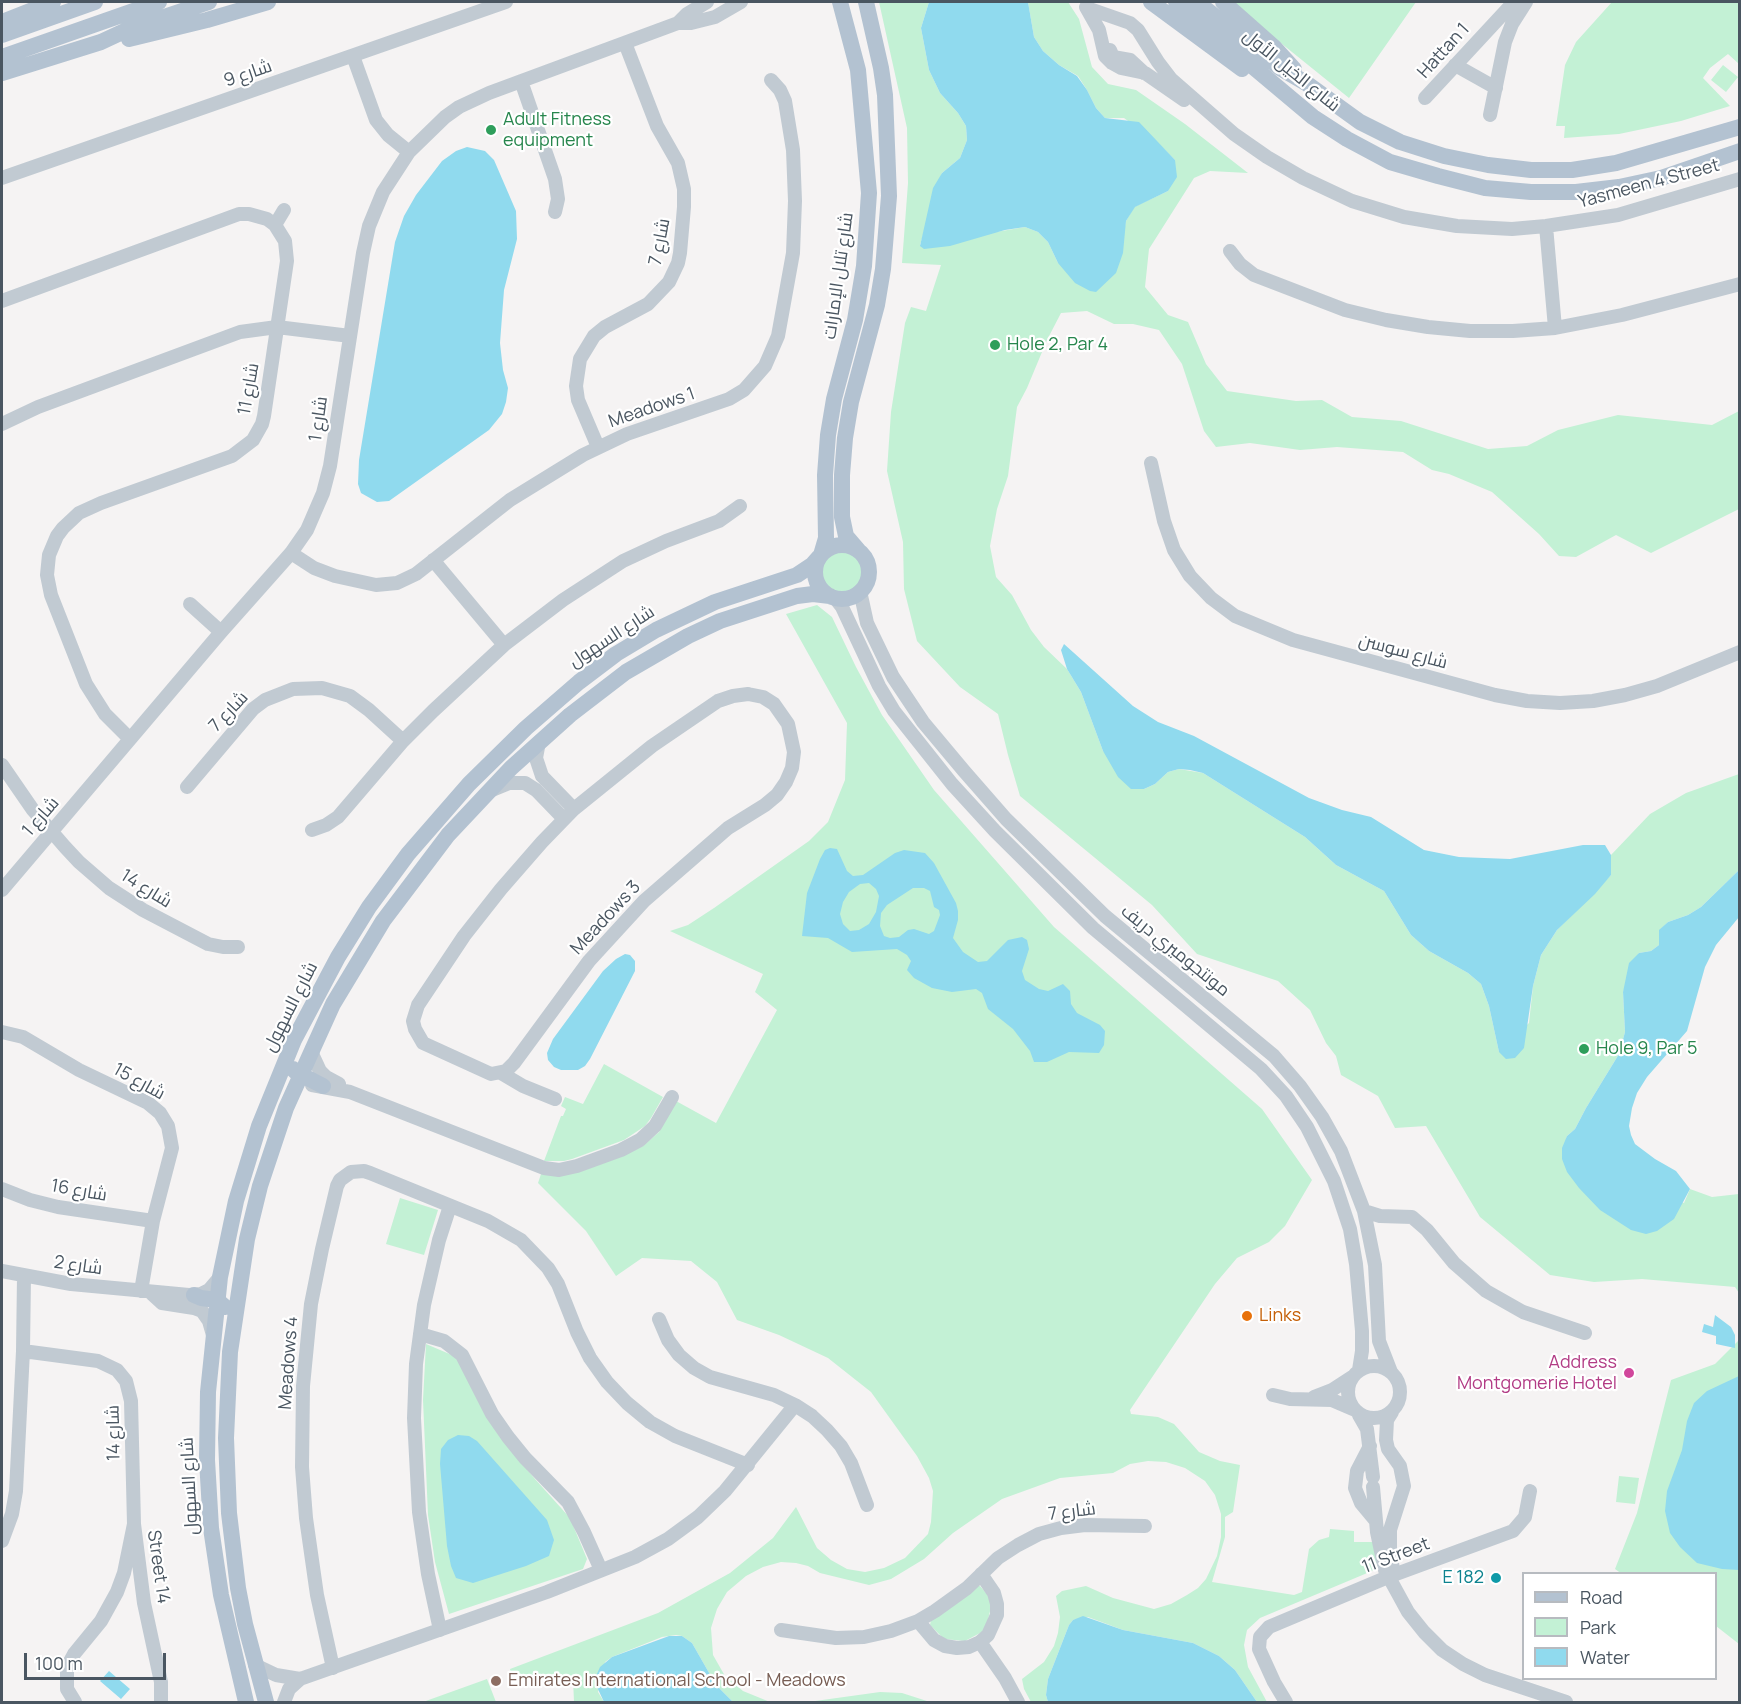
<!DOCTYPE html>
<html>
<head>
<meta charset="utf-8">
<style>
  body { margin:0 }
  #map { position:relative; width:1741px; height:1704px; overflow:hidden; background:#f5f3f3; font-family:Manrope,sans-serif }
  canvas { display:block }
  .frame { position:absolute; inset:0; border:3px solid #4a5661; pointer-events:none }
  .legend { position:absolute; left:1522px; top:1572px; width:195px; height:108px; box-sizing:border-box; background:#fff; border:2px solid #b7bbc0; margin:0; padding:8px 10px; list-style:none; font-size:18px; color:#4a5661 }
  .legend li { display:flex; align-items:center; gap:12px; height:30px }
  .legend b { width:30px; border:2px solid #b7bbc0 }
  .scale { position:absolute; left:24px; top:1653px; width:142px; height:27px; box-sizing:border-box; border:3px solid #4a5661; border-top:0; padding-left:8px; font-size:18px; line-height:21px; white-space:nowrap; color:#4a5661; -webkit-text-stroke:4px #fff; paint-order:stroke }
</style>
</head>
<body>
<div id="map">
<canvas width="1741" height="1704"></canvas>
<div class="frame"></div>
<ul class="legend">
<li><b style="height:8px;background:#b3c2d1"></b>Road</li>
<li><b style="height:16px;background:#c3f1d5"></b>Park</li>
<li><b style="height:16px;background:#90daee"></b>Water</li>
</ul>
<div class="scale">100 m</div>
</div>
<script>
const g = document.querySelector('canvas').getContext('2d');
g.lineJoin = 'round';
function fill(path, color) { g.fillStyle = color; g.fill(path, 'evenodd'); }
const shape = rows => new Path2D(rows.map(r => 'M' + r).join(''));
function trace(path, color, width, dash) { g.strokeStyle = color; g.lineWidth = width; g.lineCap = dash ? 'butt' : 'round'; g.setLineDash(dash || []); g.stroke(path); }
function drawText(font, color, halo, rows, align = 'center') {
  g.font = font + ' Manrope,Cairo,sans-serif'; g.lineWidth = 4.5; g.setLineDash([]); g.textBaseline = 'middle'; g.strokeStyle = halo; g.fillStyle = color; for (const [text, x, y, turn = 0] of rows) {
    g.save(); g.translate(x, y); g.rotate((+turn || 0) * Math.PI / 180); g.textAlign = isNaN(turn) ? turn : align; if (halo) g.strokeText(text, 0, 0); g.fillText(text, 0, 0); g.restore();
  }
}
const green = shape([
  [879,2,929,2,921,28,929,70,940,93,958,113,966,126,967,140,960,158,942,173,920,245,1025,227,1038,232,1048,242,1058,263,1123,237,1126,221,1134,207,1168,191,1175,160,1158,143,1124,118,1105,118,1096,108,1087,90,1078,76,1059,65,1043,51,1034,37,1028,2,1068,2,1079,19,1092,67,1108,84,1136,90,1185,124,1248,173,1210,171,1194,178,1149,249,1145,287,1168,315,1188,322,1206,364,1227,391,1296,401,1322,400,1352,417,1401,421,1488,449,1527,446,1558,430,1618,415,1712,425,1739,411,1739,509,1651,553,1616,535,1576,557,1559,556,1539,534,1492,492,1449,474,1432,470,1403,452,1337,447,1300,450,1250,443,1216,447,1204,431,1182,364,1159,330,1133,324,1114,324,1087,311,1061,313,1047,340,1027,388,1017,407,1008,476,997,509,990,546,996,577,1012,595,1031,630,1044,647,1067,669,1081,692,1103,751,1144,789,1155,784,1168,772,1179,769,1203,773,1305,837,1336,865,1384,891,1411,935,1429,951,1468,973,1481,984,1489,1006,1499,1052,1529,1023,1533,986,1541,955,1557,930,1611,875,1611,855,1650,814,1686,793,1739,774,1739,870,1701,907,1688,915,1668,922,1660,930,1659,945,1651,951,1639,953,1623,992,1625,1032,1619,1054,1586,1108,1575,1129,1567,1136,1562,1159,1684,1203,1690,1189,1712,1197,1739,1194,1739,1293,1735,1287,1642,1279,1594,1282,1550,1275,1480,1217,1426,1126,1395,1128,1378,1096,1341,1075,1336,1056,1326,1043,1310,1010,1278,981,1197,954,1152,905,1020,796,1008,755,998,714,960,687,917,641,904,589,903,542,887,471,891,412,905,323,911,307,926,311,941,265,902,263,908,183,907,128],
  [1230,2,1416,2,1349,98],
  [1612,2,1739,2,1739,64,1728,54,1710,68,1703,78,1730,106,1681,121,1619,134,1564,138,1565,126,1556,126,1565,65,1576,42],
  [1723,65,1738,77,1726,92,1711,80],
  '821 572a21 21 0 1 1 42 0a21 21 0 1 1-42 0Z',
  [817,605,832,617,856,667,882,715,934,790,1054,927,1262,1109,1312,1180,1285,1226,1269,1242,1237,1258,1215,1284,1130,1410,1131,1414,1158,1417,1174,1424,1199,1452,1220,1461,1240,1465,1233,1512,1225,1517,1225,1537,1212,1582,1294,1595,1302,1592,1309,1549,1319,1540,1329,1537,1330,1529,1354,1531,1354,1542,1373,1542,1377,1562,1376,1567,1372,1571,1260,1618,1247,1630,1244,1645,1248,1667,1267,1702,1257,1702,1235,1670,1219,1656,1193,1643,1123,1630,1088,1617,1073,1620,1069,1625,1048,1679,1046,1695,1048,1702,1031,1702,1024,1689,1022,1679,1044,1662,1054,1646,1058,1633,1060,1617,1056,1596,1062,1591,1086,1586,1113,1598,1154,1609,1171,1604,1187,1595,1198,1588,1206,1579,1217,1556,1221,1537,1221,1514,1215,1495,1205,1481,1185,1468,1166,1462,1148,1461,1130,1464,1113,1473,1060,1478,1002,1499,953,1533,924,1559,891,1579,869,1585,820,1573,808,1566,796,1563,781,1562,763,1567,746,1576,727,1592,717,1609,711,1628,713,1655,725,1676,743,1691,770,1702,733,1702,716,1685,692,1643,682,1636,676,1635,662,1637,612,1657,605,1662,598,1692,604,1702,574,1702,573,1679,511,1673,510,1669,658,1613,730,1573,773,1538,796,1507,817,1548,831,1560,847,1569,865,1572,884,1568,905,1558,928,1534,931,1522,933,1491,929,1478,917,1456,871,1392,828,1358,779,1335,737,1320,717,1282,691,1261,642,1258,616,1276,586,1231,538,1183,541,1174,643,1146,659,1132,676,1101,716,1123,777,1010,755,992,763,974,670,931,688,925,714,908,809,841,828,822,845,780,847,723,786,614],
  [604,1064,663,1097,651,1118,645,1126,624,1140,572,1159,564,1161,544,1161,561,1116,563,1116,566,1109,561,1106,565,1097,583,1104],
  [400,1198,438,1210,424,1255,386,1244],
  [1739,1340,1739,1644,1716,1626,1716,1574,1622,1574,1615,1569,1637,1513,1671,1380,1715,1364],
  [426,1344,459,1358,500,1437,535,1479,570,1518,587,1559,583,1569,449,1614,435,1562,428,1515,423,1400],
  [1619,1476,1639,1478,1635,1504,1616,1502],
  [977,1585,980,1586,987,1594,990,1601,991,1607,987,1624,982,1632,965,1641,944,1639,930,1625,931,1620],
  [487,1679,496,1702,423,1702],
  [880,1692,902,1693,930,1702,808,1702]
]);
const water = shape([
  [929,2,1028,2,1034,37,1043,51,1059,65,1077,76,1087,90,1096,108,1105,118,1139,122,1175,160,1177,177,1168,191,1135,207,1126,221,1123,253,1116,273,1096,292,1090,291,1075,283,1058,263,1048,242,1038,232,1025,227,1005,230,950,246,924,249,920,246,933,188,942,173,960,158,967,140,966,126,958,113,940,93,929,70,921,28],
  [467,147,485,151,494,160,516,211,517,239,504,290,500,343,503,370,508,388,506,402,502,414,489,430,389,501,377,502,361,493,358,484,359,460,395,242,404,216,416,195,442,161,456,151],
  [1064,644,1133,706,1158,722,1194,736,1309,798,1342,810,1371,817,1424,850,1459,857,1510,859,1583,845,1605,845,1611,855,1611,875,1595,894,1557,930,1541,955,1533,986,1524,1048,1515,1058,1506,1059,1499,1052,1489,1006,1481,984,1468,973,1429,951,1411,935,1384,891,1336,865,1305,837,1203,773,1190,770,1179,769,1168,772,1155,784,1144,789,1131,789,1118,777,1103,751,1081,692,1067,669,1061,650],
  [830,848,837,849,847,871,853,876,863,875,895,853,904,850,925,853,934,863,956,903,958,911,958,920,953,938,963,952,978,962,987,961,1008,940,1022,937,1027,940,1029,949,1022,971,1025,980,1039,989,1048,991,1063,984,1070,991,1071,1004,1077,1013,1100,1025,1105,1031,1104,1045,1099,1053,1069,1052,1047,1062,1034,1062,1030,1051,1013,1029,988,1009,982,993,976,989,952,992,932,988,914,978,907,970,911,961,907,955,897,949,852,952,828,938,802,936,807,893,820,859,825,850],
  [869,883,876,889,879,896,876,912,869,924,859,930,850,931,843,924,840,914,843,902,849,892,860,884],
  [913,888,924,888,930,891,934,907,939,910,940,915,934,931,929,934,914,929,908,930,899,937,890,938,884,936,880,926,881,913,887,905],
  [1739,870,1739,917,1716,945,1705,967,1687,1031,1647,1077,1637,1093,1632,1108,1629,1126,1631,1135,1635,1144,1655,1159,1676,1171,1690,1189,1674,1219,1657,1231,1646,1234,1631,1230,1600,1210,1579,1188,1567,1172,1562,1159,1562,1148,1567,1136,1575,1129,1586,1108,1619,1054,1625,1032,1623,992,1629,963,1639,953,1651,951,1659,945,1659,930,1668,922,1688,915,1701,907],
  [625,954,630,955,635,961,635,971,590,1059,585,1066,578,1070,561,1070,554,1067,548,1060,547,1053,553,1039,603,971,616,959],
  [1715,1315,1731,1327,1735,1335,1735,1348,1716,1344,1716,1336,1702,1332,1704,1324,1713,1327],
  [1739,1376,1739,1570,1722,1569,1697,1563,1680,1547,1670,1533,1665,1511,1667,1491,1682,1450,1687,1421,1694,1403,1707,1391],
  [458,1435,469,1436,477,1441,547,1520,554,1540,549,1556,526,1566,473,1583,456,1578,451,1566,447,1546,440,1464,441,1449,448,1440],
  [1083,1616,1123,1630,1193,1643,1219,1656,1235,1670,1257,1702,1048,1702,1046,1695,1048,1679,1069,1625,1073,1620],
  [669,1636,682,1636,692,1643,716,1685,733,1702,604,1702,596,1685,595,1678,600,1667,612,1657],
  [109,1671,130,1689,121,1699,100,1681]
]);
const minor = shape([
  [1086,7,1099,30,1105,56,1112,63,1121,68,1145,73,1184,100],
  [1087,8,1130,23,1138,30,1158,62,1171,79,1234,134,1267,157,1303,178,1352,201,1404,217,1457,226,1512,229,1546,226,1618,215,1740,179],
  [678,23,687,14,707,2],
  [1110,50,1113,57,1130,60,1144,73],
  [353,56,376,120,388,135,409,152],
  [1455,65,1496,88],
  [521,81,555,179,558,199,555,212],
  [1425,98,1514,2],
  [1490,115,1505,42,1512,24,1526,2],
  [2,178,506,2],
  [275,225,284,210],
  [1546,226,1555,328],
  [1230,251,1240,264,1254,275,1345,310,1386,320,1428,327,1470,331,1513,331,1555,328,1622,315,1740,284],
  [2,301,239,214,249,214,267,219,275,225,285,241,287,261,264,416,262,424,253,440,232,456,101,503,79,513,63,528,57,536,49,555,47,575,51,595,86,684,105,714,130,739],
  [2,424,38,407,240,332,277,327,350,336],
  [598,447,578,400,576,386,580,359,594,336,605,327,648,304,669,282,678,263,680,253,684,207,684,189,678,163,657,126,625,43],
  [1151,463,1164,521,1174,550,1190,576,1211,598,1235,616,1293,640,1495,695,1527,701,1560,703,1593,701,1625,695,1657,686,1740,652],
  [291,553,314,568,335,576,376,585,397,583,416,574,510,500,583,455,627,434,729,399,744,390,765,366,778,336,793,253,795,201,793,150,785,101,780,90,771,80],
  [433,560,504,645],
  [860,591,867,623,893,677,923,722,964,771,1006,819,1105,916,1274,1056,1300,1086,1322,1117,1341,1151,1364,1211,1375,1265,1379,1341,1391,1372],
  [835,598,842,607,879,686,894,711,952,784,995,831,1093,928,1261,1069,1286,1096,1307,1127,1334,1181,1350,1229,1356,1264,1362,1331,1362,1351,1359,1370],
  [190,604,221,632],
  [748,694,763,697,774,704,788,724,794,752,792,768,786,782,777,795,765,805,728,828,644,901,589,961,514,1063,506,1071,491,1074,423,1043,415,1029,413,1021,418,1005,464,936,501,889,542,842,574,809,652,746,718,701,733,696,748,694],
  [539,742,536,758,542,776,574,809],
  [2,765,33,810,65,847,79,862,109,888,143,910,208,944,223,947,238,947],
  [187,787,253,709,265,700,293,689,322,688,350,696,369,710,403,741],
  [492,790,509,783,525,783,536,790,564,819],
  [312,830,326,825,338,817,403,741,433,711,504,645,563,600,623,561,666,541,719,521,740,506],
  [2,890,221,632,291,553,307,530,323,493,330,466,363,253,369,226,383,192,409,152,445,117,459,107,489,93,678,23,691,23,715,17,741,2],
  [2,1032,23,1037,79,1070,148,1103,160,1113,168,1126,172,1148,153,1221,141,1291],
  [312,1049,313,1056,320,1071,326,1077,339,1084],
  [501,1073,523,1086,555,1099],
  [312,1085,350,1092,544,1168,559,1170,577,1166,621,1150,640,1140,655,1126,672,1097],
  [2,1189,30,1200,58,1207,153,1221],
  [1364,1211,1380,1216,1412,1217,1427,1230,1454,1263,1486,1291,1523,1312,1585,1333],
  [2,1271,71,1284,189,1295,201,1294,209,1290,220,1277],
  [150,1292,162,1303,194,1308,202,1311,209,1321,213,1335],
  [659,1319,668,1340,679,1355,694,1368,710,1377,774,1395,795,1405,812,1416,827,1430,841,1446,851,1463,867,1505],
  [420,1334,444,1341,462,1355,492,1414,508,1437,525,1458,568,1502,584,1532,601,1570],
  [23,1351,98,1361,117,1370,126,1381,131,1401,134,1524],
  '1348 1392a26 26 0 1 1 52 0a26 26 0 1 1-52 0Z',
  [1273,1395,1290,1399,1332,1400,1353,1409],
  [1314,1397,1332,1390,1352,1377],
  [1392,1412,1387,1420,1386,1440,1388,1449,1400,1466,1404,1486,1390,1530,1390,1549,1393,1570],
  [1359,1415,1367,1429,1373,1477],
  [1370,1446,1357,1471,1355,1488,1361,1503,1376,1521],
  [1373,1487,1377,1532,1385,1570,1408,1612,1424,1632,1442,1650,1463,1664,1485,1675,1566,1702],
  [2,1541,12,1514,16,1491,23,1351,24,1276],
  [918,1621,934,1640,945,1646,957,1648,969,1647,980,1642,988,1635,997,1615,997,1604,994,1593,981,1574],
  [440,1630,428,1574,419,1512,414,1418,416,1364,424,1305,439,1240,450,1206],
  [781,1630,836,1638,864,1637,891,1631,918,1621,935,1611,967,1588,998,1558,1018,1545,1039,1534,1061,1528,1085,1525,1145,1526],
  [980,1642,1005,1678,1018,1702],
  [255,1665,276,1675,300,1679],
  [333,1668,317,1595,306,1518,302,1467,303,1386,311,1304,322,1249,337,1186,340,1180,351,1172,364,1171,370,1173,488,1221,521,1240,548,1268,558,1284,577,1332,590,1358,607,1382,627,1403,650,1422,675,1436,748,1465],
  [75,1702,67,1689,67,1667,74,1654,101,1621,117,1592,124,1573,134,1524,144,1603,161,1682,161,1702],
  [284,1702,289,1689,300,1679,547,1592,635,1557,668,1539,698,1517,725,1491,795,1405],
  [1286,1702,1274,1682,1259,1649,1260,1637,1269,1627,1388,1577,1513,1531,1525,1517,1530,1491]
]);
const major = shape([
  [1151,2,1242,69],
  [1176,2,1313,117,1347,139,1390,162,1438,176,1485,188,1531,192,1576,192,1619,187,1661,178,1740,151],
  [1197,2,1280,68,1306,83,1360,122,1400,142,1444,156,1488,165,1531,170,1572,170,1616,163,1740,127],
  [1223,2,1275,48,1294,69],
  [2,22,53,2],
  [2,35,95,2],
  [129,39,207,20,268,2],
  [2,57,159,2],
  [2,73,101,42,131,28,209,2],
  '815 572a27 27 0 1 1 54 0a27 27 0 1 1-54 0Z',
  [858,550,846,536,842,517,842,475,845,438,851,402,877,305,883,269,889,196,885,95,881,68,866,2],
  [821,555,826,538,825,475,828,435,834,399,855,320,864,266,869,193,858,70,840,2],
  [293,1069,296,1072,323,1086],
  [194,1295,201,1298,217,1300,225,1307],
  [246,1702,221,1595,211,1528,207,1460,208,1392,220,1277,236,1201,259,1126,294,1040,338,957,369,907,408,854,469,784,526,728,579,682,616,654,656,630,715,602,797,575,812,565,819,557],
  [266,1702,245,1624,238,1588,229,1513,226,1438,230,1352,247,1239,260,1186,286,1108,333,1004,383,921,448,835,511,768,570,715,626,672,688,636,720,621,797,596,813,594,830,596]
]);
const markers = [
  [491,130,6,"#2e9e5b"],
  [995,345,6,"#2e9e5b"],
  [1584,1049,6,"#2e9e5b"],
  [1247,1316,6,"#e8710a"],
  [1629,1373,6,"#d1479c"],
  [1496,1578,6,"#0f9aa8"],
  [496,1681,6,"#8d6e63"]
];
const streetNames = [
  ["Hattan 1",1444,51,-48],
  ["شارع الخيل الأول",1291,71,39],
  ["شارع 9",248,74,-19],
  ["Yasmeen 4 Street",1649,184,-15],
  ["شارع 7",660,242,-79],
  ["شارع تلال الإمارات",839,276,-82],
  ["شارع 11",249,389,-80],
  ["Meadows 1",652,408,-19],
  ["شارع 1",319,419,-82],
  ["شارع السهول",612,637,-33],
  ["شارع سوسن",1403,652,15],
  ["شارع 7",229,712,-47],
  ["شارع 1",41,817,-49],
  ["شارع 14",146,889,32],
  ["Meadows 3",606,918,-47],
  ["مونتجوميري دريف",1175,951,39],
  ["شارع السهول",291,1007,-63],
  ["شارع 15",139,1082,29],
  ["شارع 16",79,1191,10],
  ["شارع 2",78,1266,8],
  ["Meadows 4",289,1363,-86],
  ["شارع 14",114,1433,-91],
  ["شارع السهول",190,1486,-93],
  ["شارع 7",1072,1512,-7],
  ["11 Street",1396,1556,-21],
  ["Street 14",158,1567,82]
];
const leisureNames = [
  ["Adult Fitness",503,120],
  ["equipment",503,141],
  ["Hole 2, Par 4",1007,345],
  ["Hole 9, Par 5",1596,1049]
];
const foodNames = [
  ["Links",1259,1316]
];
const hotelNames = [
  ["Address",1617,1363],
  ["Montgomerie Hotel",1617,1384]
];
const cultureNames = [
  ["E 182",1484,1578]
];
const educationNames = [
  ["Emirates International School - Meadows",508,1681]
];
fill(green, '#c3f1d5');
fill(water, '#90daee');
trace(minor, '#c1cad2', 14);
trace(major, '#b3c2d1', 16);
for (const [x, y, r, color] of markers) { const dot = new Path2D(); dot.arc(x, y, r, 0, 2 * Math.PI); g.fillStyle = color; g.fill(dot); trace(dot, '#fff', 2); }
drawText('18px', '#4a5661', '#fff', streetNames);
drawText('18px', '#27864d', '#fff', leisureNames, 'left');
drawText('18px', '#c56008', '#fff', foodNames, 'left');
drawText('18px', '#b23c85', '#fff', hotelNames, 'right');
drawText('18px', '#0d838f', '#fff', cultureNames, 'right');
drawText('18px', '#785e54', '#fff', educationNames, 'left');
</script>
</body>
</html>
